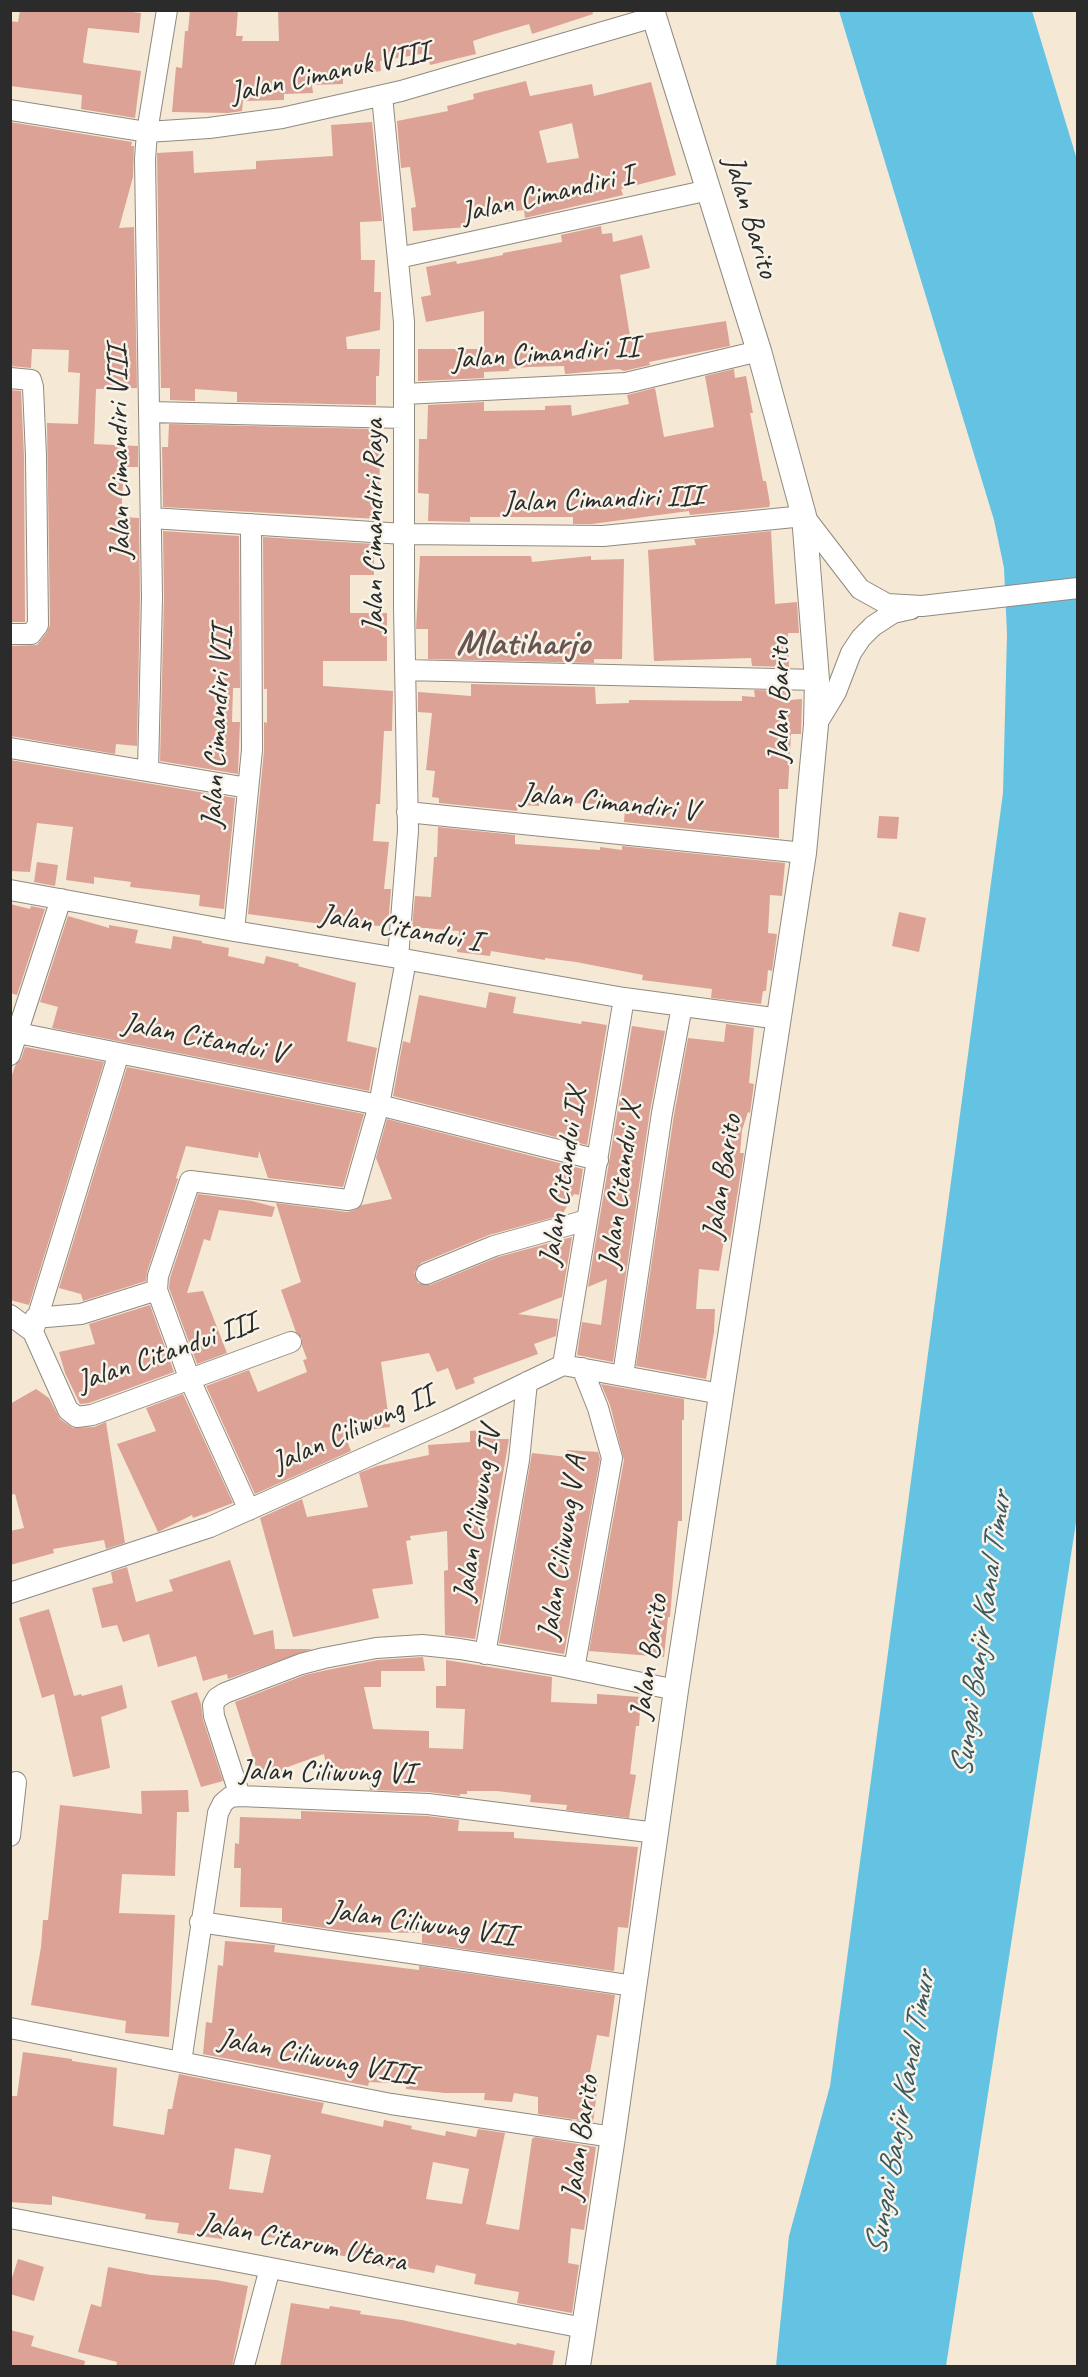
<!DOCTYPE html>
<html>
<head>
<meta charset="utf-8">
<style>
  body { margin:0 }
  #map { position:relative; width:1088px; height:2377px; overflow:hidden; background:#f5e8d5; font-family:Caveat,sans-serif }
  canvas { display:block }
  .frame { position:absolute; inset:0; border:12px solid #2b2b2b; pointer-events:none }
</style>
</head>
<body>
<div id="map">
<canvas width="1088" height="2377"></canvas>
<div class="frame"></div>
</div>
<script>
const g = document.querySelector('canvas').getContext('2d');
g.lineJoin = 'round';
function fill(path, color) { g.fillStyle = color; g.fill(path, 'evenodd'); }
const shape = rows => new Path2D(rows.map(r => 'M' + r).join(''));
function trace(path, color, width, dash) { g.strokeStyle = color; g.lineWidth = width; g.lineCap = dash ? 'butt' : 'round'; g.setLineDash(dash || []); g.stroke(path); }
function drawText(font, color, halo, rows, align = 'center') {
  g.font = font + ' Caveat,sans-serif'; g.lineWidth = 5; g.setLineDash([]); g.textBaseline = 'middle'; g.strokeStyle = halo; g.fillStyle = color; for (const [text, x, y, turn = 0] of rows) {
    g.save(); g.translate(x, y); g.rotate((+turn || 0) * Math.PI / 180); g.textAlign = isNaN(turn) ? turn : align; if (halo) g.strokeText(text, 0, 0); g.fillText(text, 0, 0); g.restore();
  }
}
const water = shape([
  [839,11,1032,11,1078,163,1077,1516,946,2366,776,2366,789,2236,830,2086,1003,793,1007,634,1004,568,994,520]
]);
const building = shape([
  [20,10,115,10,141,13,139,33,88,28,83,61,84,63,141,71,135,118,81,109,82,95,10,86,10,21,18,22],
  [190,10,238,10,236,36,243,36,242,41,279,41,278,10,592,10,593,14,532,34,529,24,488,36,473,41,476,54,430,65,427,53,380,61,381,71,343,76,343,84,312,85,313,93,284,94,284,100,243,101,242,111,228,113,172,112,176,67,182,68,185,31,188,31],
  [526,81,530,96,592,84,594,96,651,82,676,175,621,189,623,195,525,218,524,210,467,217,468,227,413,231,411,208,416,207,410,167,401,168,397,121,448,111,447,106,474,99,473,94],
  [572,123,579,158,547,163,539,131],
  [10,122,132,142,131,146,134,146,133,177,119,228,134,227,137,388,96,389,94,444,138,446,138,467,124,467,121,517,139,518,140,597,137,746,116,744,115,754,10,736,10,646,37,645,47,632,50,625,47,423,78,424,80,373,68,372,69,350,32,349,31,368,10,366],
  [372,122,382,221,360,222,361,260,375,260,374,292,381,292,380,330,346,337,347,349,380,349,379,376,376,376,376,405,237,402,237,392,195,389,195,401,170,400,170,388,161,388,157,153,193,151,194,173,256,169,256,161,333,156,331,125],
  [601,226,602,234,612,233,613,242,642,235,650,268,620,275,630,336,726,321,730,346,649,362,650,365,624,371,619,369,565,374,564,366,528,367,509,369,509,371,484,372,484,378,418,381,418,349,484,349,484,311,426,322,421,297,431,295,426,267,456,261,457,264,503,255,503,253,562,242,561,235],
  [734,369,735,378,746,376,753,413,750,413,763,481,766,481,770,504,769,507,690,515,689,511,592,524,573,524,573,517,470,517,470,522,428,521,429,494,418,493,419,439,427,439,428,405,484,402,484,411,545,410,545,406,571,405,572,416,629,404,627,395,655,388,664,437,714,427,705,376],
  [10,390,21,391,24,456,25,622,10,622],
  [169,424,376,429,376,432,381,432,378,519,163,507,162,447,168,447],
  [163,531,239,536,240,688,233,688,232,722,240,722,238,774,160,761,164,597],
  [771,531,775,604,797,602,799,633,788,633,789,667,752,666,751,658,654,661,648,550,696,545,694,539],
  [263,537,374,544,374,575,350,575,350,613,387,613,387,661,323,661,323,686,393,691,392,731,384,731,380,804,376,804,373,841,389,842,384,889,391,889,388,926,344,925,344,927,248,914,264,751,264,722,267,723,267,689,264,689],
  [420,556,531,556,532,562,591,556,591,560,624,559,622,659,594,659,594,663,428,659,428,629,416,629],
  [471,684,595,687,596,704,629,703,629,700,742,701,742,696,755,697,754,690,789,691,790,700,802,699,801,734,791,734,788,789,779,789,779,838,624,822,625,809,599,807,599,804,539,802,539,806,518,805,517,811,439,803,439,798,432,797,435,771,426,770,432,713,418,712,418,692,471,696],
  [10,760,235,798,224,909,199,906,200,895,130,887,131,882,94,877,94,884,66,880,73,827,37,823,30,872,10,871],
  [879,816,899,817,897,839,877,838],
  [438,827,515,835,515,844,600,850,600,847,622,850,622,846,785,863,782,896,770,895,768,933,777,934,772,971,768,970,766,991,763,991,761,1004,711,998,712,989,642,980,643,975,576,962,545,958,545,960,491,951,490,956,457,952,459,931,412,927,415,896,431,897,434,857,437,857],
  [37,862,58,865,55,886,34,882],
  [10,904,30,909,31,906,45,909,17,995,10,993],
  [899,912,926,918,919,952,892,946],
  [68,916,109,928,109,925,138,930,135,943,171,949,173,936,202,941,202,943,229,948,228,956,264,964,266,956,299,964,298,966,356,983,347,1041,377,1048,369,1091,52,1028,58,1007,40,1002],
  [489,992,516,997,513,1013,581,1024,582,1021,607,1025,587,1145,393,1096,403,1041,410,1043,419,995,486,1008],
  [726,1024,754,1028,749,1083,754,1084,750,1113,748,1112,742,1130,740,1153,744,1153,730,1240,724,1240,719,1271,699,1269,696,1309,715,1309,714,1332,706,1379,636,1366,674,1115,688,1038,724,1042],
  [632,1026,665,1031,650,1111,613,1362,577,1355,582,1322,601,1325,607,1279,588,1287],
  [25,1047,104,1062,29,1305,10,1300,10,1081,15,1066,21,1059],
  [127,1067,364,1114,343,1187,268,1178,259,1151,258,1158,186,1146,176,1178,178,1179,147,1272,146,1281,83,1301,81,1294,59,1288],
  [387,1119,583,1169,579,1195,574,1194,562,1215,489,1235,421,1263,414,1272,418,1283,430,1285,498,1257,572,1237,562,1297,518,1314,558,1319,556,1336,534,1344,538,1354,473,1378,475,1383,456,1390,448,1368,437,1372,429,1353,381,1362,390,1427,344,1433,351,1451,255,1494,206,1386,249,1370,258,1392,307,1372,303,1360,307,1359,302,1346,302,1338,296,1332,281,1290,301,1282,276,1203,347,1212,355,1210,362,1205,392,1199,376,1158],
  [198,1194,252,1201,275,1207,272,1217,219,1210,210,1241,204,1239,187,1293,203,1291,227,1353,197,1364,169,1288,170,1278],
  [150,1305,174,1372,89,1403,80,1404,65,1373,59,1352,95,1344,89,1324],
  [601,1384,684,1399,684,1420,682,1420,682,1521,678,1521,670,1617,668,1617,664,1657,589,1651,624,1460,610,1405],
  [36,1389,49,1398,60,1419,73,1428,94,1427,106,1422,125,1543,106,1549,104,1540,53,1549,54,1553,10,1565,10,1531,24,1528,15,1494,10,1495,10,1404],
  [183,1394,233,1503,193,1518,192,1515,158,1532,117,1444,156,1431,146,1408],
  [496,1429,497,1439,509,1439,475,1639,445,1635,444,1571,448,1570,447,1531,410,1536,411,1540,406,1541,413,1584,372,1589,379,1618,293,1637,260,1518,302,1499,307,1517,368,1507,359,1473,377,1466,429,1455,428,1445,470,1442,470,1431],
  [567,1450,598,1452,600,1459,564,1654,499,1643,532,1453,567,1457],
  [230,1560,254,1635,273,1630,275,1649,312,1649,228,1679,227,1674,203,1681,196,1656,158,1667,149,1634,123,1642,117,1625,102,1628,92,1588,113,1583,111,1572,127,1567,136,1602,173,1591,169,1580],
  [49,1609,74,1696,81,1694,82,1696,122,1685,127,1708,101,1717,110,1768,73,1777,54,1694,42,1698,19,1618],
  [423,1657,425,1671,381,1671,381,1687,364,1687,373,1729,429,1731,429,1748,463,1749,465,1709,436,1708,436,1686,446,1686,446,1660,552,1677,551,1702,597,1704,597,1694,641,1697,639,1726,636,1726,630,1774,636,1775,629,1818,566,1810,567,1805,530,1802,531,1795,497,1791,467,1791,467,1794,460,1794,460,1796,429,1792,370,1790,367,1770,328,1776,324,1754,282,1769,284,1777,260,1780,235,1702,305,1675,327,1670,378,1660],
  [197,1692,201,1704,203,1720,223,1781,201,1787,171,1701],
  [188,1790,189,1812,177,1812,175,1876,122,1874,119,1913,175,1915,169,2037,125,2033,126,2021,31,2005,41,1947,43,1920,48,1920,60,1805,142,1814,141,1791],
  [301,1811,427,1816,459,1820,458,1831,514,1832,514,1838,638,1847,628,1928,618,1927,614,1971,422,1943,422,1933,352,1932,282,1922,282,1908,240,1907,241,1868,234,1868,235,1843,239,1844,240,1817,301,1819],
  [225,1941,275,1945,274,1952,419,1970,419,1966,615,1995,609,2037,597,2035,588,2083,598,2084,593,2122,538,2114,538,2097,514,2093,512,2102,484,2100,485,2093,445,2093,406,2089,406,2084,369,2082,368,2086,203,2054,206,2022,212,2023,218,1965,223,1966],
  [23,2052,72,2059,72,2061,117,2068,113,2126,164,2135,168,2109,172,2109,179,2074,324,2103,321,2113,383,2127,384,2120,412,2126,411,2129,445,2136,446,2131,476,2137,478,2129,505,2133,486,2224,519,2230,532,2139,535,2137,596,2147,584,2230,571,2228,568,2263,579,2265,572,2313,517,2303,519,2292,474,2284,476,2274,436,2265,434,2273,394,2265,393,2269,368,2264,369,2260,331,2254,332,2251,300,2245,301,2241,223,2232,222,2239,177,2233,179,2223,145,2219,146,2214,52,2196,52,2205,10,2202,10,2096,17,2096],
  [235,2148,271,2155,263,2193,229,2189],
  [433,2162,469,2169,462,2204,426,2199],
  [18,2259,44,2267,34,2301,10,2294,10,2284],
  [108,2267,151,2275,216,2280,248,2286,232,2367,116,2367,117,2362,78,2352,91,2304,101,2307],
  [291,2303,329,2309,330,2306,361,2311,360,2314,402,2320,516,2345,517,2343,555,2351,552,2367,280,2367],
  [10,2330,34,2336,31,2346,85,2361,84,2367,10,2367]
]);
const minor = shape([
  [382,96,404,322,404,607,408,831,398,958],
  [10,110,147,132,209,128,282,118,401,91,654,17],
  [398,258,709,190],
  [10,378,31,380,33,387,36,456,38,625,31,634,10,634],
  [404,394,626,383,759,351],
  [149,412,404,418],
  [151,518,404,534,603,536,804,516,860,589,887,604,922,606,1078,588],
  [405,670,817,680],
  [816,725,836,692,851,653,861,638,873,626,893,613,911,609],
  [10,748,248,788],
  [148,771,152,597,145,159,147,132,167,10],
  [407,812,804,853],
  [10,890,234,931,398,958,624,998,780,1019],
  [234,931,252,750,251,524],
  [18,1033,379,1105,598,1160],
  [10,1055,61,899],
  [426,1274,494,1246,587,1220],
  [10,1315,33,1332,68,1410,77,1417,92,1415,291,1342],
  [35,1318,81,1314,157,1290],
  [33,1332,119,1053],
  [563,1365,624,998],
  [623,1375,662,1113,682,1006],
  [249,1510,190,1380,157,1290,158,1276,190,1181,348,1200,352,1199,379,1105,406,960],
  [10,1593,210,1527,447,1421,563,1365,721,1394],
  [485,1654,519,1460,527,1382],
  [574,1669,612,1458,598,1408,582,1368],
  [240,1796,214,1716,213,1705,217,1698,225,1693,301,1664,324,1658,376,1648,422,1645,460,1649,560,1666,676,1690],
  [10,1836,16,1782],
  [200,1922,634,1986],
  [10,2028,391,2104,613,2137],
  [181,2062,218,1813,223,1803,230,1797,240,1796,428,1804,656,1833],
  [10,2218,584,2328],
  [244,2366,270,2268]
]);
const tertiary = shape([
  [578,2366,613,2137,676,1690,804,853,816,725,817,680,804,516,759,351,652,10]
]);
const streetNames = [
  ["Jalan Cimanuk VIII",330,73,-12],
  ["Jalan Cimandiri I",547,195,-13],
  ["Jalan Barito",750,217,73],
  ["Jalan Cimandiri II",545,354,-4],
  ["Jalan Cimandiri VIII",120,452,-91],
  ["Jalan Cimandiri III",603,500,-2],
  ["Jalan Cimandiri Raya",374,526,-90],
  ["Jalan Barito",780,700,-90],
  ["Jalan Cimandiri VII",218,727,-87],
  ["Jalan Cimandiri V",609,803,6],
  ["Jalan Citandui I",400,929,10],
  ["Jalan Citandui V",204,1039,11],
  ["Jalan Citandui IX",564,1177,-81],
  ["Jalan Barito",723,1177,-81],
  ["Jalan Citandui X",621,1186,-82],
  ["Jalan Citandui III",167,1353,-19],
  ["Jalan Ciliwung II",353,1430,-24],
  ["Jalan Ciliwung IV",478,1514,-81],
  ["Jalan Ciliwung V A",563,1548,-81],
  ["Jalan Barito",650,1657,-82],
  ["Jalan Ciliwung VI",327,1773,1],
  ["Jalan Ciliwung VII",422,1924,8],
  ["Jalan Ciliwung VIII",317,2058,11],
  ["Jalan Barito",581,2138,-82],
  ["Jalan Citarum Utara",303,2243,11]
];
const waterNames = [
  ["Sungai Banjir Kanal Timur",982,1635,-82],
  ["Sungai Banjir Kanal Timur",901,2114,-80]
];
const districtNames = [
  ["Mlatiharjo",523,645]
];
fill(water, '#64c3e2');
fill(building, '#dca295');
trace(minor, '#908a80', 22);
trace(tertiary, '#908a80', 26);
trace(minor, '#fff', 20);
trace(tertiary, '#fff', 24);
drawText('30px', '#2b2b2b', '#f7f3e8', streetNames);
drawText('italic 32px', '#3c5962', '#f7f3e8', waterNames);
drawText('bold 36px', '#695550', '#f7f3e8', districtNames);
</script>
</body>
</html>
